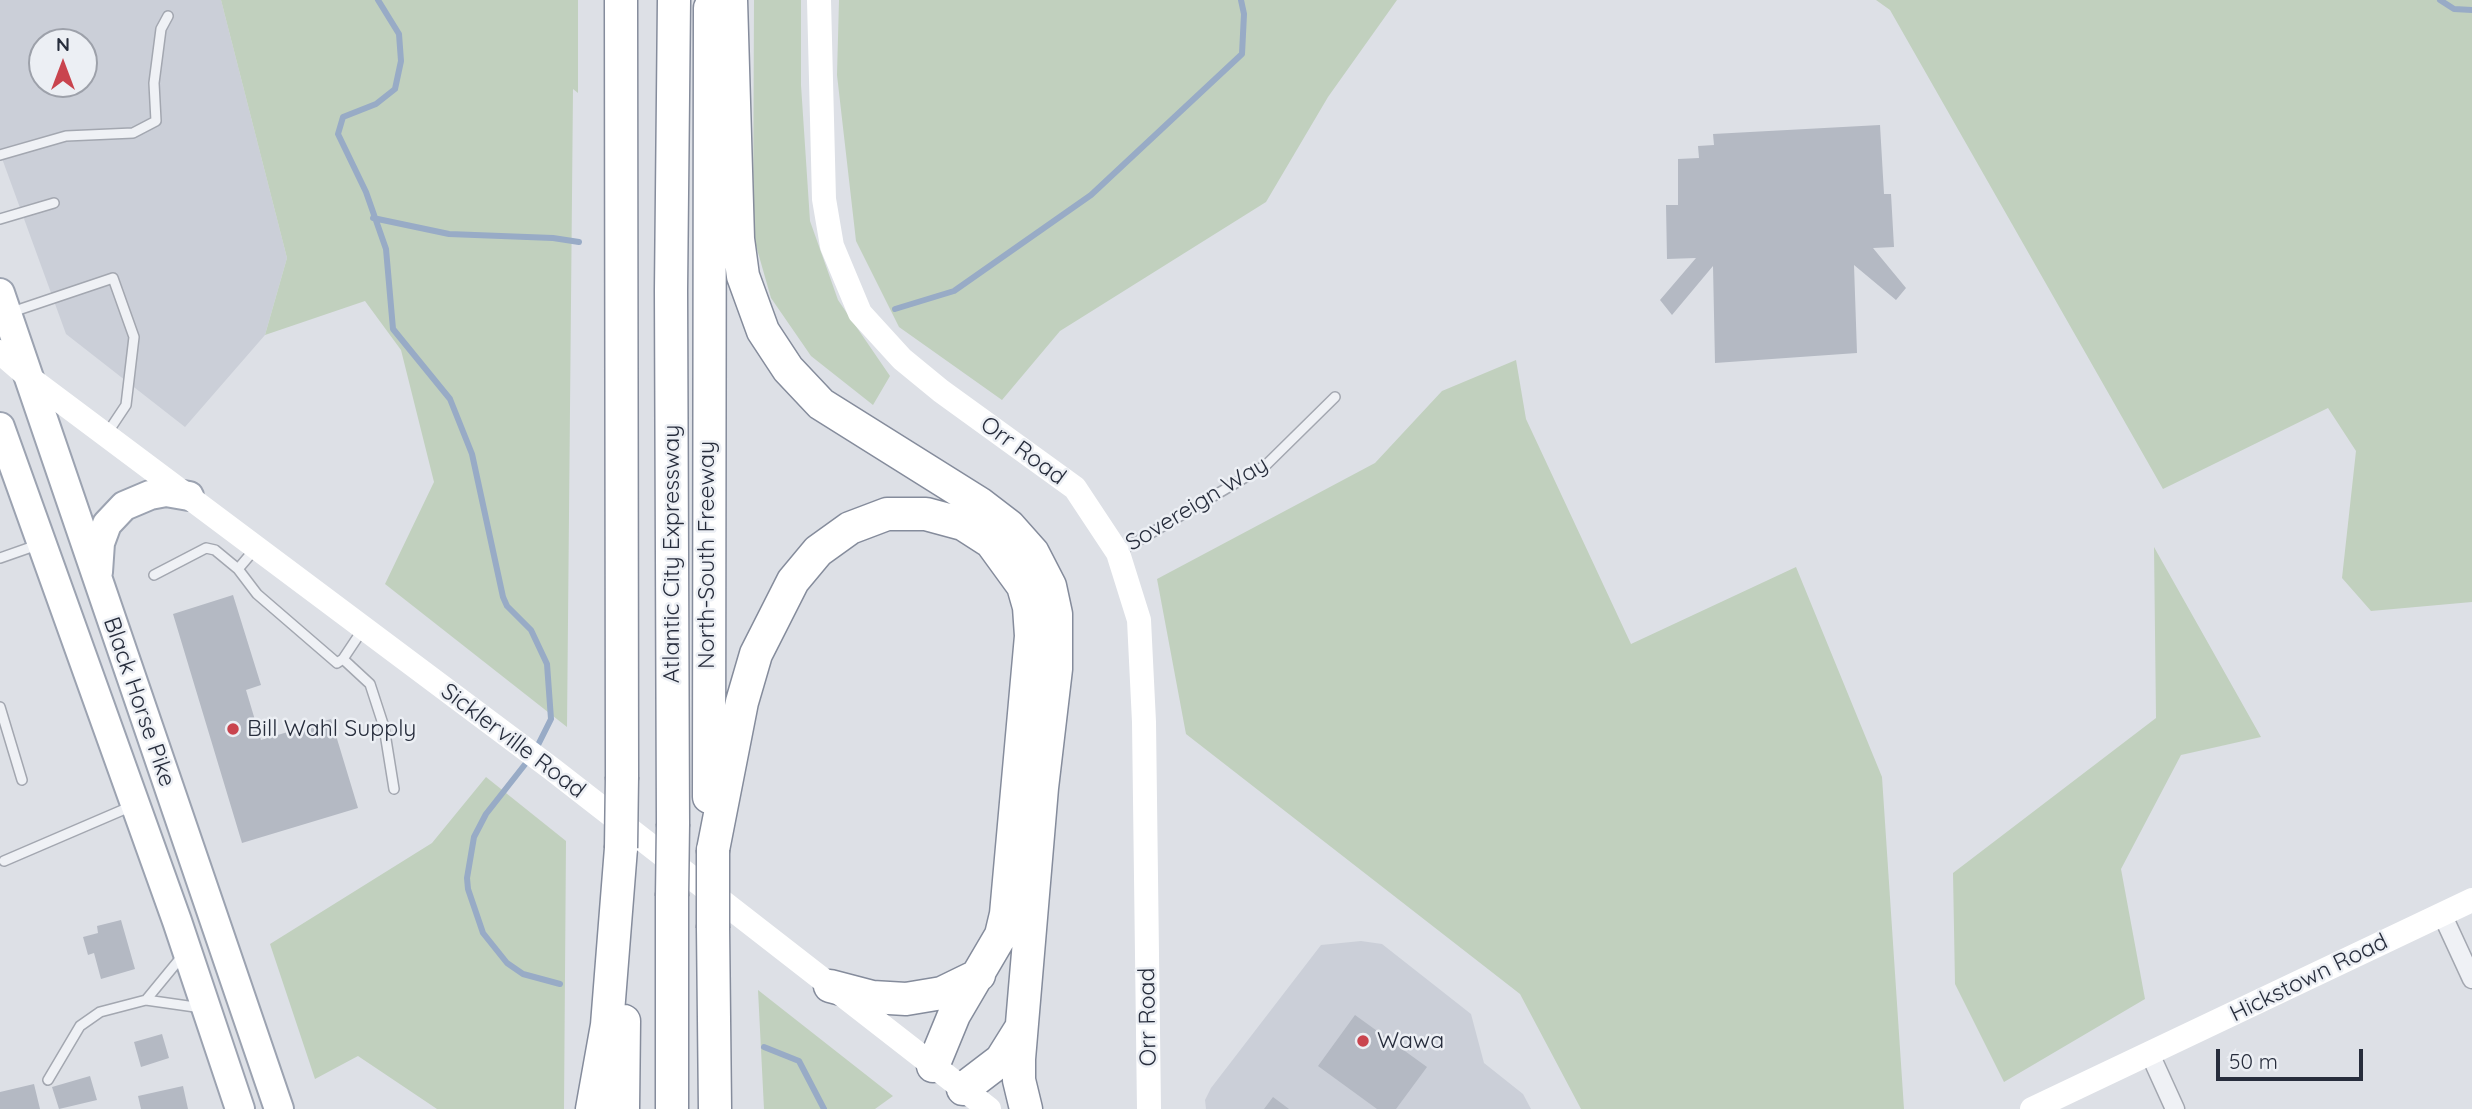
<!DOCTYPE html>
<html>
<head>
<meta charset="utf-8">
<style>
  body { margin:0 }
  #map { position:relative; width:2472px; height:1109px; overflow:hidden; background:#dde0e6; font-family:Quicksand,sans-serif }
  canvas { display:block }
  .north { position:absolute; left:28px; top:28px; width:70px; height:70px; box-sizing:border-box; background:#eceff4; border:2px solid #9da1aa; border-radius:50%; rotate:0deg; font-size:19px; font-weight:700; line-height:28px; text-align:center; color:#272d3c }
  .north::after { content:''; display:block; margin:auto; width:24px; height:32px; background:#c9444e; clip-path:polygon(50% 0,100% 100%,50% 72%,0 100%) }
  .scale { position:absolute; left:2216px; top:1049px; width:147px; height:32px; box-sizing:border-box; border:4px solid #272d3c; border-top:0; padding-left:9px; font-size:21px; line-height:24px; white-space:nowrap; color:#272d3c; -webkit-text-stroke:5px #eceff4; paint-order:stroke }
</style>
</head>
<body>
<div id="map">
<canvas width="2472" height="1109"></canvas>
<div class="north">N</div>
<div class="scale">50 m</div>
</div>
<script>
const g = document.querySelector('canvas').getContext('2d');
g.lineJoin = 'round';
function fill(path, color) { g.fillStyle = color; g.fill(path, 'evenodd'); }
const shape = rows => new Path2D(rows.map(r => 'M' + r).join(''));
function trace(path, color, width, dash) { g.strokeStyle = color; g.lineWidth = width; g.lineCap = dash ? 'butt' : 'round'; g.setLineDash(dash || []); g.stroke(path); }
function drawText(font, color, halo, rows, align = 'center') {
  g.font = font + ' Quicksand,sans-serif'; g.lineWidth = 5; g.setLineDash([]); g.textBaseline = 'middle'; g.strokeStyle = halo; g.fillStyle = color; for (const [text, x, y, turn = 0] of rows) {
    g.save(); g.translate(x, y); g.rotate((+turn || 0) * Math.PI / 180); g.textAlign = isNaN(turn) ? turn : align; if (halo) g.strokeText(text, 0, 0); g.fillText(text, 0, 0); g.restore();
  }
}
const built = shape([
  [0,0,221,0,287,258,265,335,185,427,66,334,0,153],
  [42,42,84,42,84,84,42,84],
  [1361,941,1382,944,1471,1014,1484,1063,1523,1094,1531,1109,1206,1109,1205,1100,1211,1088,1321,945]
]);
const green = shape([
  [221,0,578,0,578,93,573,89,567,727,385,584,434,482,401,350,365,301,265,335,287,258],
  [754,0,801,0,801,85,810,221,838,300,890,376,873,405,811,356,771,298,753,235],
  [839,0,1397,0,1328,97,1266,202,1060,331,1002,400,899,327,856,241,837,75],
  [1876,0,2472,0,2472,602,2371,611,2342,578,2356,451,2328,408,2163,489,1890,10],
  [1516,360,1526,419,1631,644,1796,567,1882,777,1904,1109,1581,1109,1520,994,1186,734,1157,579,1375,463,1442,391],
  [2154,547,2261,737,2181,755,2121,869,2145,999,2004,1082,1955,984,1953,873,2156,718],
  [486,777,566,841,564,1109,437,1109,358,1056,315,1079,270,944,432,843],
  [758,990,893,1096,875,1109,764,1109]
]);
const stream = shape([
  [378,0,399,34,401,61,395,89,376,104,343,117,338,134,366,192,386,249,393,329,450,399,472,454,503,597,507,606,531,630,547,664,551,719,536,749],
  [2440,0,2454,9,2472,10],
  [373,218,449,234,553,238,579,242],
  [895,309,954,291,1091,195,1242,54,1244,14,1241,0],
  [530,758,486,814,474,837,467,878,468,889,483,933,507,963,523,974,560,984],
  [764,1047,799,1061,824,1109]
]);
const building = shape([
  [1880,125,1884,194,1891,194,1894,247,1873,248,1906,288,1896,300,1854,265,1857,353,1715,363,1713,266,1672,315,1660,300,1696,258,1667,259,1666,205,1678,205,1678,159,1699,158,1698,146,1714,145,1713,134],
  [233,595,261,685,246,690,261,740,331,719,358,808,242,843,173,614],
  [121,920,135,969,101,979,94,953,88,955,83,937,98,933,97,926],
  [1355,1015,1427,1067,1396,1109,1377,1109,1318,1066],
  [162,1034,169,1058,141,1067,134,1042],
  [90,1076,97,1100,59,1109,52,1087],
  [34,1084,40,1109,0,1109,0,1092],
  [183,1086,188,1109,141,1109,138,1096],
  [1273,1097,1289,1109,1264,1109]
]);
const lane = shape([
  [0,155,66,136,133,133,156,121,154,83,161,29,168,16],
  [0,219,54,203],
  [9,313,113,278,134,337,126,405,106,435],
  [255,549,238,569,257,594,337,663,343,659,363,629],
  [1119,552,1266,465,1335,397],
  [0,558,40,544],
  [154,575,206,548,215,550,238,569],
  [343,659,370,684,384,727,394,789],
  [0,707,22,780],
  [4,861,132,806],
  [183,955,146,1000,202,1008],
  [48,1080,80,1026,100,1012,146,1000]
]);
const street = shape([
  [2442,914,2472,979],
  [2150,1054,2175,1109]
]);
const secondary = shape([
  [819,0,824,199,832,246,860,313,902,359,941,391,1075,488,1118,553,1139,620,1144,722,1149,1109],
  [0,352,31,379,552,769,989,1109],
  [2032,1109,2472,900]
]);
const primary = shape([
  [0,293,279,1109],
  [0,427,177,921,240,1109],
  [98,572,100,543,107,524,124,506,150,495,166,492,189,496]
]);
const highway = shape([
  [621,0,622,777],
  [731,0,738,239,743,276,763,331,788,369,821,404,979,503,1009,526,1033,553,1050,586,1056,614,1056,669,1042,788,1019,1059,1019,1080,1026,1109],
  [709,797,710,8],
  [673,824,671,290,674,0],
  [713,850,742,702,756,654,793,581,818,551,850,528,887,514,926,514,963,524,991,542,1023,586,1029,607,1031,636,1006,914,1001,935,954,1015,933,1066],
  [672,896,672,1109],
  [713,928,715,1109],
  [830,986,872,997,906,999,942,993,979,975],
  [963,1089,1001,1060,1021,1028],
  [592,1109,607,1025,621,848],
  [623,1109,624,1021]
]);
const highwayBridge = shape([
  [621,848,622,777],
  [713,850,713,928],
  [672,896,673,824]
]);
const markers = [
  [233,729,7,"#c9444e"],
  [1363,1041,7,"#c9444e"]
];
const streetNames = [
  ["Orr Road",1023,451,36],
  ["Sovereign Way",1197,504,-31],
  ["Atlantic City Expressway",672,554,-90],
  ["North-South Freeway",707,555,-90],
  ["Black Horse Pike",139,702,71],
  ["Sicklerville Road",513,741,37],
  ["Hickstown Road",2309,978,-26],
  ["Orr Road",1148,1017,-91]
];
const poiNames = [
  ["Bill Wahl Supply",247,729],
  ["Wawa",1377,1041]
];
fill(built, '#cbcfd8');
fill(green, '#c1d0be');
trace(stream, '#98abc6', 6);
fill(building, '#b4b9c3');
trace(lane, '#a3a7b0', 12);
trace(street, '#a3a7b0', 21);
trace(primary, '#9ca3b1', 32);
trace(highway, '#858c9c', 35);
trace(lane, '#eff1f5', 9);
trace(street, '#eff1f5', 18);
trace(secondary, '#fff', 24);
trace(primary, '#fff', 28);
trace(highway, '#fff', 32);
trace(highwayBridge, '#858c9c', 35, []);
trace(highwayBridge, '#fff', 32);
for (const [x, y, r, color] of markers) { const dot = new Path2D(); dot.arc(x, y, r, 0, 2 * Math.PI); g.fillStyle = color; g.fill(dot); trace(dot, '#eceff4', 2.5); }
drawText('23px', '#272d3c', '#eceff4', streetNames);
drawText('23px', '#272d3c', '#eceff4', poiNames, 'left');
</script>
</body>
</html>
